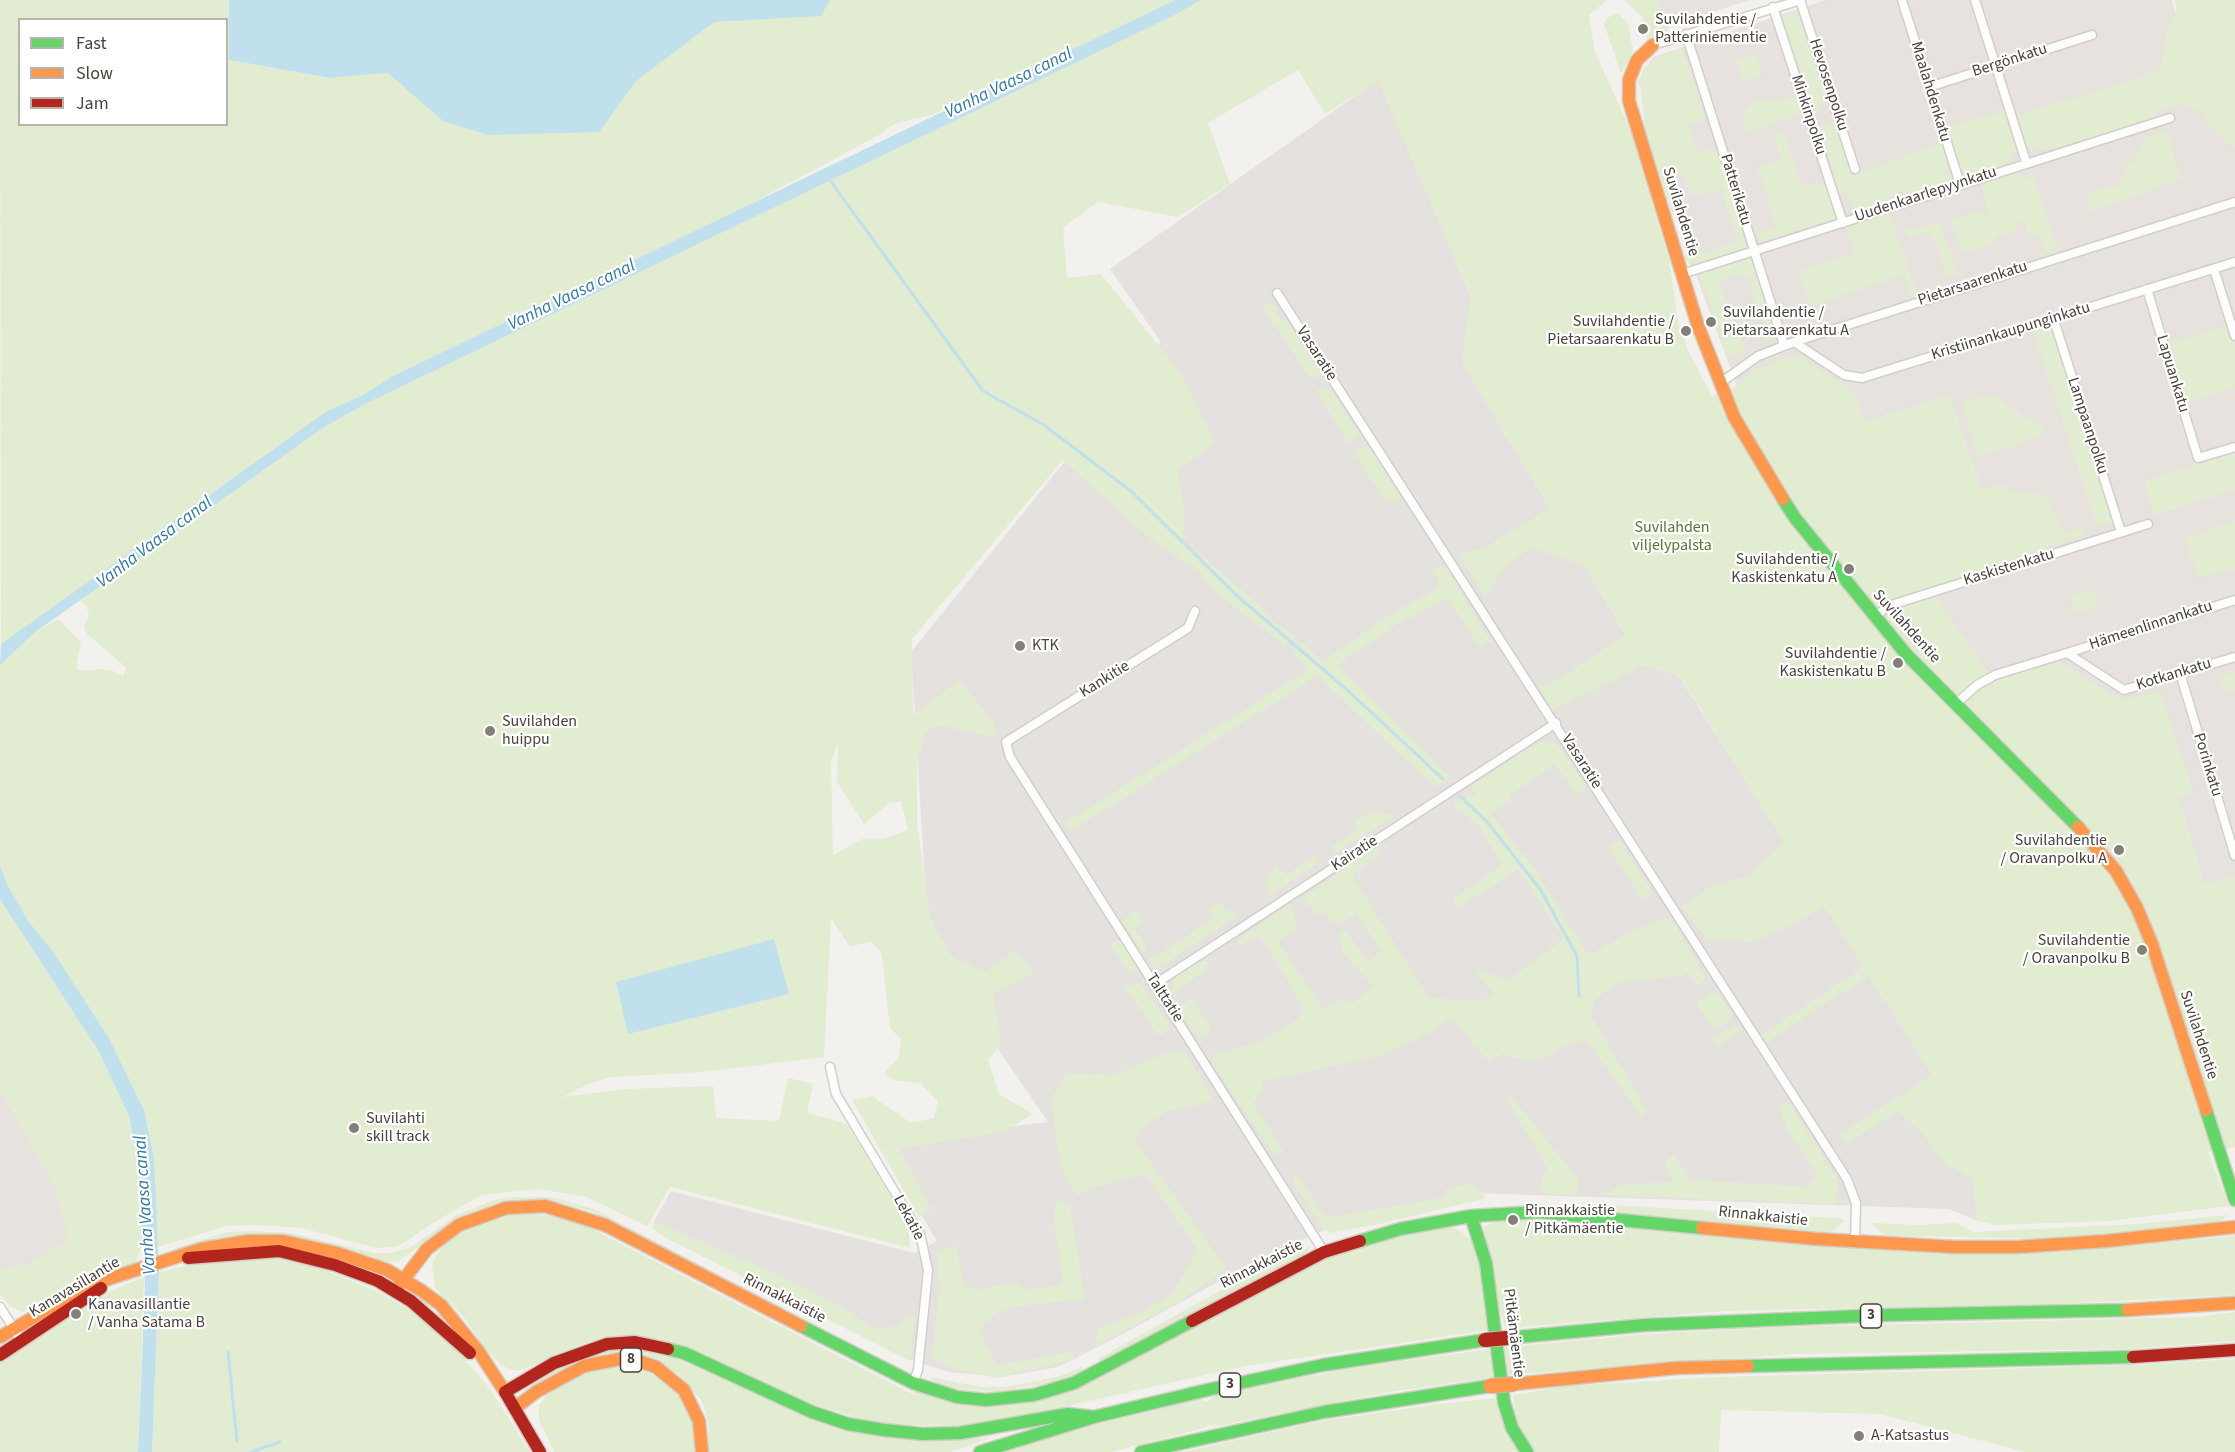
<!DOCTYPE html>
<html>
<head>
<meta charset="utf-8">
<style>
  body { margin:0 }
  #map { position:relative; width:2235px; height:1452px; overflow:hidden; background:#f3f1ee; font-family:"Source Sans 3",sans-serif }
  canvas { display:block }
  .legend { position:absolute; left:18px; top:18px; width:210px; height:108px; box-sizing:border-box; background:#fff; border:2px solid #b7b3b0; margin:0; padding:8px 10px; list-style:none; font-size:18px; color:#4a423a }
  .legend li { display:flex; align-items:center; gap:12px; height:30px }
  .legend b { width:30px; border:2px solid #b7b3b0 }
</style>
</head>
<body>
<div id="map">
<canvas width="2235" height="1452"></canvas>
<ul class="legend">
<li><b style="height:8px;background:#63d668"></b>Fast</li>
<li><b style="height:8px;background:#ff974d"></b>Slow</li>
<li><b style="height:8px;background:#b3261e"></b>Jam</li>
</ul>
</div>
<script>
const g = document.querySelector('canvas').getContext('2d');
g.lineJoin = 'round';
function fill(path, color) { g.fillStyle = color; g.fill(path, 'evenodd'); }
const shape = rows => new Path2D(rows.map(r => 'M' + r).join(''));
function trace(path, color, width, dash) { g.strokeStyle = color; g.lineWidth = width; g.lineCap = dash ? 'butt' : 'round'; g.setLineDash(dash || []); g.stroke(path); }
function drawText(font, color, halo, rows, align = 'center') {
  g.font = font + ' "Source Sans 3",sans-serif'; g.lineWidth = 4.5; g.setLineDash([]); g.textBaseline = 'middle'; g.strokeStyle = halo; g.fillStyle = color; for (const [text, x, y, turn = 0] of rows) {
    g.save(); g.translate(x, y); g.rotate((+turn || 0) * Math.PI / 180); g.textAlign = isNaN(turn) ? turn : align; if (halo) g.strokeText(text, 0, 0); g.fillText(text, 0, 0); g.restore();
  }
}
const residential = shape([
  [1826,0,2172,0,2207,123,2235,149,2235,454,2145,481,2154,515,2235,489,2235,877,2205,886,2178,798,2193,793,2122,700,2056,661,1994,682,1929,588,1981,488,1949,396,1864,422,1853,391,1755,370,1737,386,1692,264,1638,81,1653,57],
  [0,1090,55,1186,69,1239,28,1265,0,1270]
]);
const industrial = shape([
  [1378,80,1471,296,1462,362,1644,665,1679,676,1946,1097,1972,1178,1978,1221,1949,1209,1472,1193,1350,1219,1262,1258,1106,1343,1058,1367,1002,1377,949,1372,902,1357,653,1223,671,1191,914,1253,937,1241,879,1143,1048,1122,929,948,911,652,1161,342,1110,269]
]);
const green = shape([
  [0,0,229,0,229,60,330,78,388,73,447,0,1175,0,977,95,931,115,894,124,879,135,745,207,393,376,363,395,327,411,1,644],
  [20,20,226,20,226,124,20,124],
  [1201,0,1607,0,1589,15,1595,52,1630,129,1670,264,1678,322,1688,350,1712,396,1737,386,1755,370,1796,354,1853,391,1865,422,1949,396,1981,488,2007,486,2008,490,2047,496,2064,531,2085,529,2085,535,1930,588,1994,682,2056,661,2122,700,2159,689,2194,793,2178,798,2205,886,2235,877,2235,1147,2208,1152,2229,1206,2110,1221,1995,1225,1978,1221,1972,1178,1944,1164,1920,1130,1898,1111,1848,1143,1839,1135,1932,1075,1869,976,1766,1042,1761,1035,1863,967,1825,906,1802,921,1752,942,1707,939,1681,906,1711,886,1748,876,1784,842,1680,676,1644,665,1553,710,1539,688,1568,673,1626,634,1584,565,1531,548,1504,568,1485,597,1459,555,1485,547,1550,508,1462,362,1471,295,1378,81,1325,114,1298,70,1208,123,1230,184,1178,217,1098,202,1063,228,1067,278,1101,274,1183,376,1215,444,1178,469,1184,510,1183,540,1262,607,1277,624,1297,637,1283,645,1209,587,1197,570,1147,537,1063,460,912,639,913,715,960,680,994,723,998,738,938,725,926,731,917,763,917,824,930,916,951,956,986,972,1013,950,1035,972,993,994,1002,1043,988,1060,999,1094,1033,1114,1003,1132,899,1149,932,1208,919,1217,852,1100,872,1096,911,1123,934,1118,938,1101,920,1083,893,1080,884,1073,899,1057,901,1039,890,1028,882,954,871,941,850,947,831,918,824,1057,703,1072,612,1077,588,1084,562,1097,626,1089,713,1086,716,1118,779,1121,788,1078,813,1084,807,1113,847,1124,908,1225,910,1248,670,1187,647,1226,587,1197,538,1189,482,1195,433,1223,402,1244,393,1247,377,1248,302,1228,258,1225,227,1226,157,1247,154,1158,144,1110,109,1038,52,950,28,921,7,884,0,865,0,665,5,659,34,633,58,619,81,642,76,668,83,671,101,669,113,671,123,676,127,668,86,633,84,626,89,615,86,605,80,600,323,428,365,404,1175,15],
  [838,742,837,782,864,824,889,803,901,801,908,830,883,839,862,839,833,855,831,762],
  [1624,0,1658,0,1666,26,1669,26,1668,30,1647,40,1643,18],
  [2174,0,2235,0,2235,149,2207,123,2202,113,2188,105,2171,105,2145,120,2049,150,2032,148,2011,154,2011,162,1914,193,1902,190,1874,206,1857,212,1846,191,1829,197,1836,218,1760,242,1757,233,1776,227,1757,167,1781,159,1774,136,1784,132,1802,187,1817,182,1819,186,1836,180,1819,127,1834,122,1851,175,1937,145,1951,125,2002,112,2024,113,2140,78,2160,68,2168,28,2177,8],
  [1802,10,1831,104,1819,104,1819,111,1812,113,1781,17],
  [1617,13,1628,23,1633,51,1621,74,1604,24,1607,18],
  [1682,48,1705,120,1688,125,1698,154,1716,148,1748,247,1691,266,1684,257,1687,251,1689,251,1691,256,1737,241,1722,193,1711,191,1692,197,1683,174,1669,178,1681,213,1673,214,1645,130,1640,80,1643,69,1658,57],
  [1756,54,1762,75,1743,81,1736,60],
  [1793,97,1801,102,1803,113,1744,134,1744,112,1749,105,1759,99,1769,102],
  [2167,131,2181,180,2088,212,2086,196,2097,190,2120,184,2127,167,2137,156,2143,140,2156,132],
  [2015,172,2022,178,2034,178,2057,248,2055,251,2045,255,2038,234,2027,237,2025,223,2014,220,2017,231,1997,237,1991,244,1962,253,1951,220,1974,212,1984,213,1990,217,1980,184],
  [1890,212,1917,295,1912,297,1904,275,1810,306,1799,271,1854,253,1846,226],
  [1940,223,1958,274,1946,278,1938,248,1928,232,1908,239,1906,231],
  [1752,257,1778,338,1764,342,1763,339,1769,337,1746,275,1737,278,1735,274,1720,283,1745,350,1727,356,1699,274],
  [1272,303,1277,308,1276,312,1281,320,1287,321,1320,372,1320,376,1310,379,1261,306],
  [2231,324,2235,336,2235,387,2181,404,2164,345],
  [2052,325,2115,522,2097,527,2033,331],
  [1324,387,1331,390,1358,432,1358,437,1348,444,1316,391],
  [1996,395,2022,416,2045,428,2040,437,1979,457,1962,408,1966,400],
  [1365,447,1369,447,1401,497,1396,502,1384,500,1353,452],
  [2235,454,2235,489,2153,515,2145,481],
  [2235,521,2235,569,2198,578,2185,539],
  [1440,565,1447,569,1491,641,1480,648,1449,600,1445,599,1395,626,1337,665,1451,777,1435,787,1317,676,1070,832,1063,824,1308,670,1291,651,1303,643,1322,661,1387,616,1436,589,1439,580,1431,570],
  [2093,589,2099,607,2075,614,2069,597],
  [2235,672,2235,691,2223,689,2219,678],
  [1551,740,1558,745,1587,788,1576,794,1555,764,1509,795,1511,801,1491,813,1538,873,1588,955,1625,935,1663,919,1676,925,1706,979,1696,986,1688,972,1682,976,1622,982,1595,999,1591,1015,1648,1112,1642,1117,1586,1040,1568,1045,1540,1060,1513,1058,1503,1053,1488,1062,1452,1018,1421,1037,1379,1056,1261,1082,1263,1091,1253,1103,1284,1151,1273,1154,1211,1062,1212,1055,1259,1042,1299,1018,1304,1009,1260,935,1243,945,1238,945,1239,939,1290,904,1298,929,1278,942,1324,1009,1342,999,1354,1003,1372,986,1341,950,1340,931,1346,931,1368,961,1381,951,1356,913,1336,926,1325,912,1317,915,1302,898,1377,847,1381,855,1352,875,1429,998,1483,1001,1494,993,1475,972,1481,970,1509,980,1563,939,1518,869,1458,908,1452,899,1502,865,1478,825,1456,809,1453,801,1476,795,1469,787,1538,743],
  [1375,810,1380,815,1389,813,1394,816,1336,853,1330,847,1357,829,1354,822],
  [1619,840,1653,893,1642,900,1608,847],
  [1314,856,1319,863,1268,897,1267,875,1276,865,1286,875],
  [0,899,99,1052,129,1116,140,1171,143,1241,135,1264,103,1274,38,1307,22,1312,11,1307,0,1294,0,1270,28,1265,68,1239,55,1186,0,1090],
  [1220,902,1227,911,1234,910,1237,916,1160,967,1153,967,1149,960,1214,918,1209,909],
  [1137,910,1144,922,1135,928,1148,950,1143,953,1122,920],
  [1118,940,1123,944,1140,971,1128,974,1110,943],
  [1202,961,1207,961,1209,969,1182,986,1174,1000,1171,986,1176,976],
  [1140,983,1172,1028,1159,1037,1129,992,1126,993,1125,987],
  [1713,992,1718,994,1733,1014,1732,1019,1713,1030,1696,1002],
  [1192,998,1212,1029,1208,1036,1198,1038,1180,1011,1181,1006],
  [1734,1025,1741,1026,1744,1030,1717,1047,1712,1039],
  [1171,1051,1186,1053,1214,1101,1169,1111,1140,1130,1135,1140,1226,1268,1181,1301,1097,1345,1097,1329,1138,1314,1172,1294,1197,1249,1145,1174,1095,1187,1076,1196,1060,1165,1051,1098,1066,1073,1114,1075],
  [1509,1093,1579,1180,1577,1195,1540,1193,1541,1176,1548,1169,1507,1100],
  [1788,1101,1838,1179,1837,1204,1604,1195,1619,1185,1672,1182,1665,1160,1674,1154,1691,1180,1809,1187,1816,1173,1788,1131,1778,1106],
  [1295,1170,1323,1214,1338,1216,1446,1197,1445,1188,1474,1184,1487,1198,1375,1225,1330,1233,1321,1226,1292,1181],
  [514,1197,551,1197,594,1209,903,1371,621,1226,593,1212,560,1202,515,1200,469,1213,397,1262,376,1262,338,1247,310,1241,255,1236,229,1237,172,1249,227,1232,252,1231,291,1233,374,1253,390,1253,411,1247,455,1216,494,1200],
  [1058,1200,1070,1205,1085,1299,1014,1307,996,1313,983,1326,980,1334,997,1365,1072,1352,1076,1359,997,1378,953,1369,932,1359,939,1289,937,1252,956,1246,964,1284,977,1290,1013,1282,1028,1290,1063,1284,1053,1212],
  [1592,1204,1836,1218,1845,1220,1836,1229,1825,1234,1809,1233,1597,1213],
  [525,1213,571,1218,916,1396,913,1391,973,1403,1010,1404,1053,1396,1095,1381,1268,1286,1323,1260,1401,1236,1449,1227,1459,1230,1474,1243,1483,1271,1493,1268,1483,1228,1495,1221,1549,1218,1808,1245,1935,1252,2044,1253,2235,1236,2235,1295,2056,1304,1725,1311,1505,1328,1501,1312,1486,1315,1489,1330,1245,1366,1018,1417,962,1426,881,1424,827,1409,625,1336,588,1342,522,1370,512,1370,500,1364,485,1348,463,1316,435,1288,432,1266,436,1255,446,1243,470,1226,490,1218],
  [2228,1215,2216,1224,2058,1239,1899,1236,1883,1234,1871,1223,1918,1225,1956,1223,1973,1232,2138,1224],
  [659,1223,787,1279,849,1311,874,1329,899,1326,907,1317,915,1318,910,1361,664,1237,651,1227],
  [1310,1247,1305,1254,1292,1263,1103,1362,1097,1359,1254,1272],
  [215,1259,279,1259,316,1267,377,1291,421,1317,449,1341,490,1389,530,1452,152,1452,159,1272],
  [144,1277,138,1452,0,1452,0,1363,112,1290],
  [2235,1312,2235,1341,2125,1349,1797,1354,1508,1375,1505,1347,1647,1334,1784,1327,2199,1317],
  [615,1348,663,1352,812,1419,921,1440,989,1438,1002,1434,950,1452,708,1452,709,1426,703,1403,680,1375,648,1357,608,1353,575,1364,533,1387,529,1384,566,1363],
  [1489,1349,1495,1377,1390,1392,1218,1426,1209,1425,1204,1428,1111,1452,1003,1452,1055,1435,1201,1399,1206,1402,1215,1395,1342,1370],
  [2235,1359,2235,1452,2025,1452,1880,1414,1721,1410,1719,1452,1183,1452,1317,1422,1430,1405,1495,1398,1501,1409,1515,1409,1513,1395,1566,1386,1718,1377,2140,1365],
  [632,1367,660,1377,677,1391,695,1430,695,1452,555,1452,539,1420,539,1406,548,1393,561,1384,597,1368],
  [1082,1367,1082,1371,1052,1383,994,1392,951,1388,937,1383,929,1377,981,1387,1006,1387,1060,1376]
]);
const parking = shape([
  [1658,0,1750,0,1666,27],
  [1682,176,1690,200,1720,190,1738,241,1691,257,1667,182],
  [2235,208,2235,256,1865,373,1847,373,1833,336],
  [1746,274,1769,337,1745,346,1722,283],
  [1937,363,1947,393,1868,417,1859,388],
  [1999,575,2026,656,1994,667,1945,592],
  [2235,604,2235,650,2124,684,2111,643],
  [2176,690,2234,866,2204,875,2179,799,2196,793,2164,694]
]);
const water = shape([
  [229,0,830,0,821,16,714,22,636,81,599,132,488,135,443,121,388,73,330,78,229,60],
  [1175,0,1201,0,1175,15,365,404,323,428,34,633,0,665,1,644,327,411,363,395,393,376],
  [0,865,7,884,28,921,52,950,109,1038,144,1110,154,1158,159,1272,152,1452,138,1452,145,1288,140,1171,129,1116,99,1052,0,899],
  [774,939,789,994,628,1034,616,982]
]);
const stream = shape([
  [829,179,983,391,1044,425,1132,492,1235,594,1345,688,1443,779],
  [1460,796,1487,822,1540,889,1577,956,1579,996],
  [228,1352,237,1441],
  [251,1452,280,1442]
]);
const street = shape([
  [1800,0,1855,169],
  [1902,0,1960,184],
  [1975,0,2026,162],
  [1773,7,1843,223],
  [1686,34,1784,345],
  [1653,45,1801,0],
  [1929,87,2092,35],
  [2214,269,2235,336],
  [1682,274,2170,118],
  [2147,289,2198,458,2235,447],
  [1277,293,1847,1179,1856,1203,1855,1242],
  [2054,320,2121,532],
  [1794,342,1844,375,1862,378,2235,262],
  [1719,384,1758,356,1794,342,2235,202],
  [1195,611,1188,628,1006,742,1010,757,1324,1252],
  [1874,618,1888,606,2148,524],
  [2067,653,2235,600],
  [2180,673,2235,856],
  [1957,703,1977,685,1995,675,2067,653,2124,690,2235,657],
  [1155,984,1556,723],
  [830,1067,836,1094,920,1234,928,1270,918,1370,913,1383],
  [0,1307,21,1340]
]);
const fast = shape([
  [1783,499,1795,518,1906,654,2078,827],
  [2206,1110,2235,1200],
  [1471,1216,1486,1263,1504,1402,1512,1428,1527,1452],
  [1360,1241,1400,1229,1471,1216,1539,1212,1702,1228],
  [801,1326,913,1383,957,1397,986,1400,1034,1395,1074,1383,1192,1321],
  [1507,1338,1645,1325,1886,1315,2127,1310],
  [668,1349,684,1353,812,1412,848,1424,884,1430,923,1434,960,1433,1068,1414,1094,1417],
  [1748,1366,2133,1357],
  [980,1452,1094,1417,1207,1390,1323,1365,1485,1340],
  [1141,1452,1324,1412,1490,1386]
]);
const slow = shape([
  [1653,45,1637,60,1629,80,1629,101,1698,326,1734,417,1783,499],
  [2078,827,2116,871,2137,908,2152,944,2206,1110],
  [1702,1228,1817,1239,1955,1247,2017,1247,2106,1241,2235,1227],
  [395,1291,427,1249,459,1225,506,1208,545,1206,605,1225,801,1326],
  [2127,1310,2235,1303],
  [0,1337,77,1292,108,1279,201,1249,248,1241,283,1241,337,1253,387,1270,422,1291,441,1305,479,1352,505,1392],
  [1514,1384,1676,1368,1748,1366],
  [515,1408,536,1392,584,1366,620,1359,638,1361,656,1367,684,1390,699,1421,702,1452]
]);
const jam = shape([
  [188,1258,279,1251,335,1265,378,1281,411,1301,470,1353],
  [1192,1321,1324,1252,1360,1241],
  [0,1355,101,1288],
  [2133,1357,2235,1350],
  [540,1452,505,1392,554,1363,607,1344,635,1342,668,1349]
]);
const slowBridge = shape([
  [1490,1386,1514,1384]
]);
const jamBridge = shape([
  [1485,1340,1507,1338]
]);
const markers = [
  [1643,29,6,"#857f79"],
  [1711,322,6,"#857f79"],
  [1686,331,6,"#857f79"],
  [1849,569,6,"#857f79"],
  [1020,646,6,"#857f79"],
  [1898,663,6,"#857f79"],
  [490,731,6,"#857f79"],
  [2119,850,6,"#857f79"],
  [2142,950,6,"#857f79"],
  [354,1128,6,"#857f79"],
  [1513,1220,6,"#857f79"],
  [76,1314,6,"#857f79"],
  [1859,1436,6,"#857f79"]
];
const shields = [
  [1871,1316,21],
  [631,1360,21],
  [1230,1385,21]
];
const shieldNames = [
  ["3",1871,1316],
  ["8",631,1360],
  ["3",1230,1385]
];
const poiNames = [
  ["Suvilahdentie /",1655,20],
  ["Patteriniementie",1655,38],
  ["Suvilahdentie /",1723,313],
  ["Pietarsaarenkatu A",1723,331],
  ["Suvilahdentie /",1674,322,"right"],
  ["Pietarsaarenkatu B",1674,340,"right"],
  ["Suvilahdentie /",1837,560,"right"],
  ["Kaskistenkatu A",1837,578,"right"],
  ["KTK",1032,646],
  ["Suvilahdentie /",1886,654,"right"],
  ["Kaskistenkatu B",1886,672,"right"],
  ["Suvilahden",502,722],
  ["huippu",502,740],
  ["Suvilahdentie",2107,841,"right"],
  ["/ Oravanpolku A",2107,859,"right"],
  ["Suvilahdentie",2130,941,"right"],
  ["/ Oravanpolku B",2130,959,"right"],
  ["Suvilahti",366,1119],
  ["skill track",366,1137],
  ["Rinnakkaistie",1525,1211],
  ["/ Pitkämäentie",1525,1229],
  ["Kanavasillantie",88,1305],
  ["/ Vanha Satama B",88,1323],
  ["A-Katsastus",1871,1436]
];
const streetNames = [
  ["Bergönkatu",2010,61,-18],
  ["Hevosenpolku",1828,85,72],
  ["Maalahdenkatu",1930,92,73],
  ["Minkinpolku",1808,115,72],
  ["Patterikatu",1735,190,73],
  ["Uudenkaarlepyynkatu",1926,195,-18],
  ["Suvilahdentie",1680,212,73],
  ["Pietarsaarenkatu",1973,284,-18],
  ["Kristiinankaupunginkatu",2011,332,-17],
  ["Vasaratie",1316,354,57],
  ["Lapuankatu",2172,374,73],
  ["Lampaanpolku",2087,426,72],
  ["Kaskistenkatu",2009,568,-17],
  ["Hämeenlinnankatu",2151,626,-18],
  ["Suvilahdentie",1906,627,48],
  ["Kotkankatu",2174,675,-17],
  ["Kankitie",1105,680,-32],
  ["Vasaratie",1581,762,57],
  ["Porinkatu",2207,765,73],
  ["Kairatie",1355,854,-33],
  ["Talttatie",1164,998,57],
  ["Suvilahdentie",2198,1035,72],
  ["Rinnakkaistie",1763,1217,6],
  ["Lekatie",908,1218,62],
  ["Rinnakkaistie",1262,1265,-27],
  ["Kanavasillantie",75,1288,-31],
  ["Rinnakkaistie",784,1299,27],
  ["Pitkämäentie",1513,1333,83]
];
const parkNames = [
  ["Suvilahden",1672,528],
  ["viljelypalsta",1672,546]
];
const waterNames = [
  ["Vanha Vaasa canal",1009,84,-26],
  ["Vanha Vaasa canal",572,296,-26],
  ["Vanha Vaasa canal",155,543,-37],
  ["Vanha Vaasa canal",146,1205,-94]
];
fill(residential, '#e7e2dd');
fill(industrial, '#e5e1de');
fill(green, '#e2ecd0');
fill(parking, '#e5e2df');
fill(water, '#c1e0ee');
trace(stream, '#c1e0ee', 3);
trace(street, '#d1cfcc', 11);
trace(fast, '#d2cdc5', 15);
trace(slow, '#d2cdc5', 15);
trace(jam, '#d2cdc5', 15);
trace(street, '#fdfdfc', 8);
trace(fast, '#63d668', 12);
trace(slow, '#ff974d', 12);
trace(jam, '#b3261e', 12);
trace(slowBridge, '#c9bcab', 16, []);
trace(jamBridge, '#c9bcab', 16, []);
trace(slowBridge, '#ff974d', 14);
trace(jamBridge, '#b3261e', 14);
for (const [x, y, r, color] of markers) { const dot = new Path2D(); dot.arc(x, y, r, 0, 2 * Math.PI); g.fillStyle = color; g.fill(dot); trace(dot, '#fff', 2); }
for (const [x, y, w] of shields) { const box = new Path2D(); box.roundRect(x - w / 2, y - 12, w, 24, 4.5); g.fillStyle = '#fff'; g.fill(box); trace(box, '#4a423a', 1.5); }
drawText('bold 15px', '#4a423a', null, shieldNames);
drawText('16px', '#4a423a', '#fff', poiNames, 'left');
drawText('16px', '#4a423a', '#fff', streetNames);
drawText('16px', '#507a2e', '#fff', parkNames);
drawText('italic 18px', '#327aa2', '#fff', waterNames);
</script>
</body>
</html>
